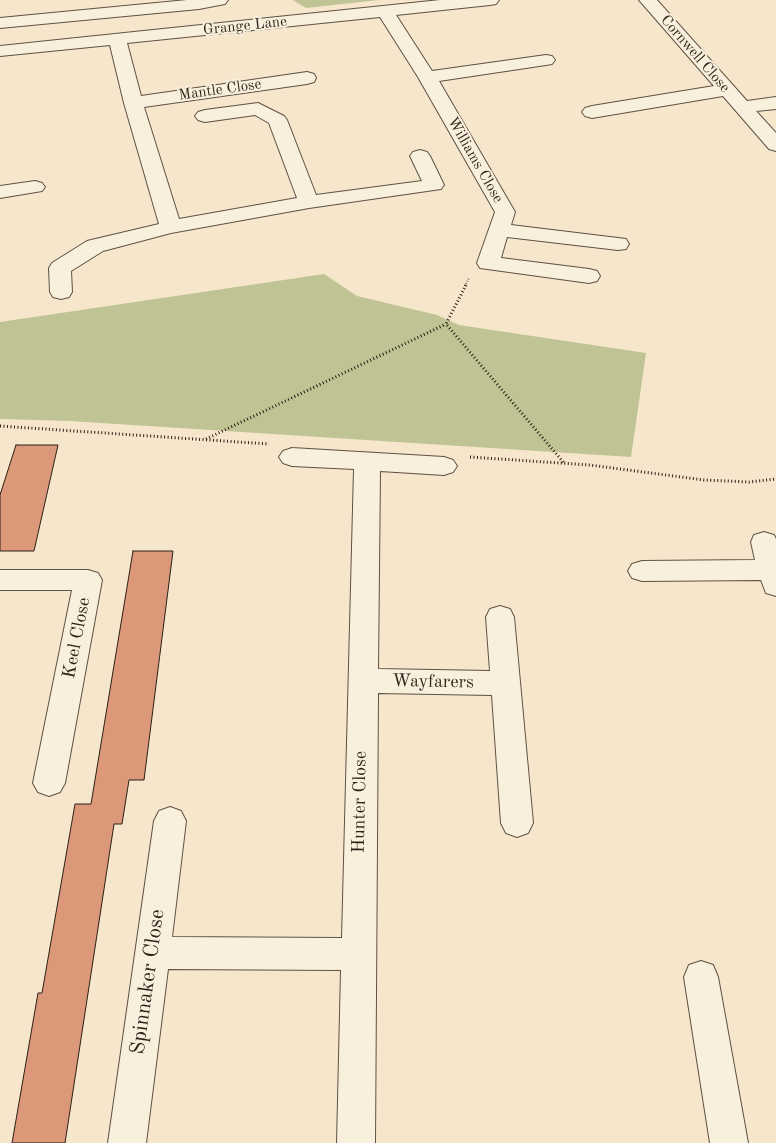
<!DOCTYPE html>
<html>
<head>
<meta charset="utf-8">
<style>
  body { margin:0 }
  canvas { display:block; background:#f6e6cb }
</style>
</head>
<body>
<canvas width="776" height="1143"></canvas>
<script>
const g = document.querySelector('canvas').getContext('2d');
g.lineJoin = 'round';
function fill(path, color) { g.fillStyle = color; g.fill(path, 'evenodd'); }
const shape = rows => new Path2D(rows.map(r => 'M' + r).join(''));
function trace(path, color, width, dash) { g.strokeStyle = color; g.lineWidth = width; g.lineCap = dash ? 'butt' : 'round'; g.setLineDash(dash || []); g.stroke(path); }
function drawText(font, color, halo, rows, align = 'center') {
  g.font = font + ' "Old Standard TT",serif'; g.lineWidth = 4; g.setLineDash([]); g.textBaseline = 'middle'; g.strokeStyle = halo; g.fillStyle = color; for (const [text, x, y, turn = 0] of rows) {
    g.save(); g.translate(x, y); g.rotate((+turn || 0) * Math.PI / 180); g.textAlign = isNaN(turn) ? turn : align; if (halo) g.strokeText(text, 0, 0); g.fillText(text, 0, 0); g.restore();
  }
}
const green = shape([
  [293,0,379,0,306,8],
  [324,274,357,296,437,315,459,325,646,353,631,457,70,421,0,419,0,322]
]);
const building = shape([
  [16,445,58,445,34,551,0,551,0,495,16,445],
  [133,551,173,551,144,780,129,780,122,824,114,824,65,1143,12,1143,38,993,42,993,75,804,91,804,133,551]
]);
const pathFar1 = shape([
  [465,286,469,278]
]);
const path = shape([
  [466,285,446,324,564,463],
  [0,426,269,444],
  [206,439,446,324],
  [470,457,590,465,704,480,749,482,776,479]
]);
const minor = shape([
  [187,0,228,0,225,4,199,9,0,28,0,18,187,0],
  [440,0,499,0,496,4,490,5,396,15,432,71,546,55,552,56,555,60,552,64,546,65,439,81,515,212,511,225,618,238,626,239,629,244,626,249,618,250,507,237,501,258,589,269,597,271,600,276,597,281,589,283,480,268,477,263,495,212,418,77,380,17,127,43,141,96,307,72,314,74,316,78,314,82,307,84,144,107,179,219,297,198,269,123,255,115,205,122,198,120,195,116,198,112,205,110,258,103,284,116,287,120,316,195,422,181,410,156,413,152,420,150,427,152,430,156,444,185,441,189,309,208,171,233,103,251,71,271,72,292,69,297,61,299,53,297,50,292,49,268,52,263,87,241,159,224,124,103,110,45,0,56,0,46,440,0],
  [639,0,657,0,747,101,776,97,776,109,756,111,776,133,776,151,769,149,723,96,592,118,585,116,582,112,585,108,592,106,714,86,639,0],
  [35,181,42,183,45,187,42,191,0,198,0,186,35,181],
  [292,448,444,457,453,460,457,466,453,472,444,475,380,471,378,669,490,671,486,617,490,609,500,606,510,609,514,617,533,823,528,833,517,837,506,833,501,823,492,695,378,693,375,1143,337,1143,341,970,168,969,146,1143,108,1143,154,821,159,811,170,807,181,811,186,821,172,937,342,938,354,469,292,466,283,463,279,457,283,451,292,448],
  [764,532,774,535,776,539,776,596,766,593,761,580,642,581,632,578,628,571,632,564,642,561,755,560,751,542,754,535,764,532],
  [0,570,88,570,98,573,102,580,65,783,60,792,49,796,38,792,33,783,72,590,0,590,0,570],
  [701,961,713,965,718,977,748,1143,710,1143,684,977,689,965,701,961]
]);
const farStreetnames = [
  ["Grange Lane",245,26,-6],
  ["Cornwell Close",695,54,49],
  ["Mantle Close",220,90,-8],
  ["Williams Close",475,160,60]
];
const streetNames = [
  ["Keel Close",77,638,-79],
  ["Wayfarers",433,682,1],
  ["Hunter Close",360,802,-89]
];
const nearStreetnames = [
  ["Spinnaker Close",148,982,-82]
];
fill(green, '#c0c495');
fill(building, '#db997a');
trace(building, '#2d1f17', 1);
trace(minor, '#5f5144', 2);
trace(pathFar1, '#2d1f17', 2.5, [0.5, 2]);
trace(path, '#2d1f17', 3, [1, 2.5]);
fill(minor, '#f9efdd');
drawText('15px', '#2d1f17', '#f9efdd', farStreetnames);
drawText('18px', '#2d1f17', '#f9efdd', streetNames);
drawText('21px', '#2d1f17', '#f9efdd', nearStreetnames);
</script>
</body>
</html>
